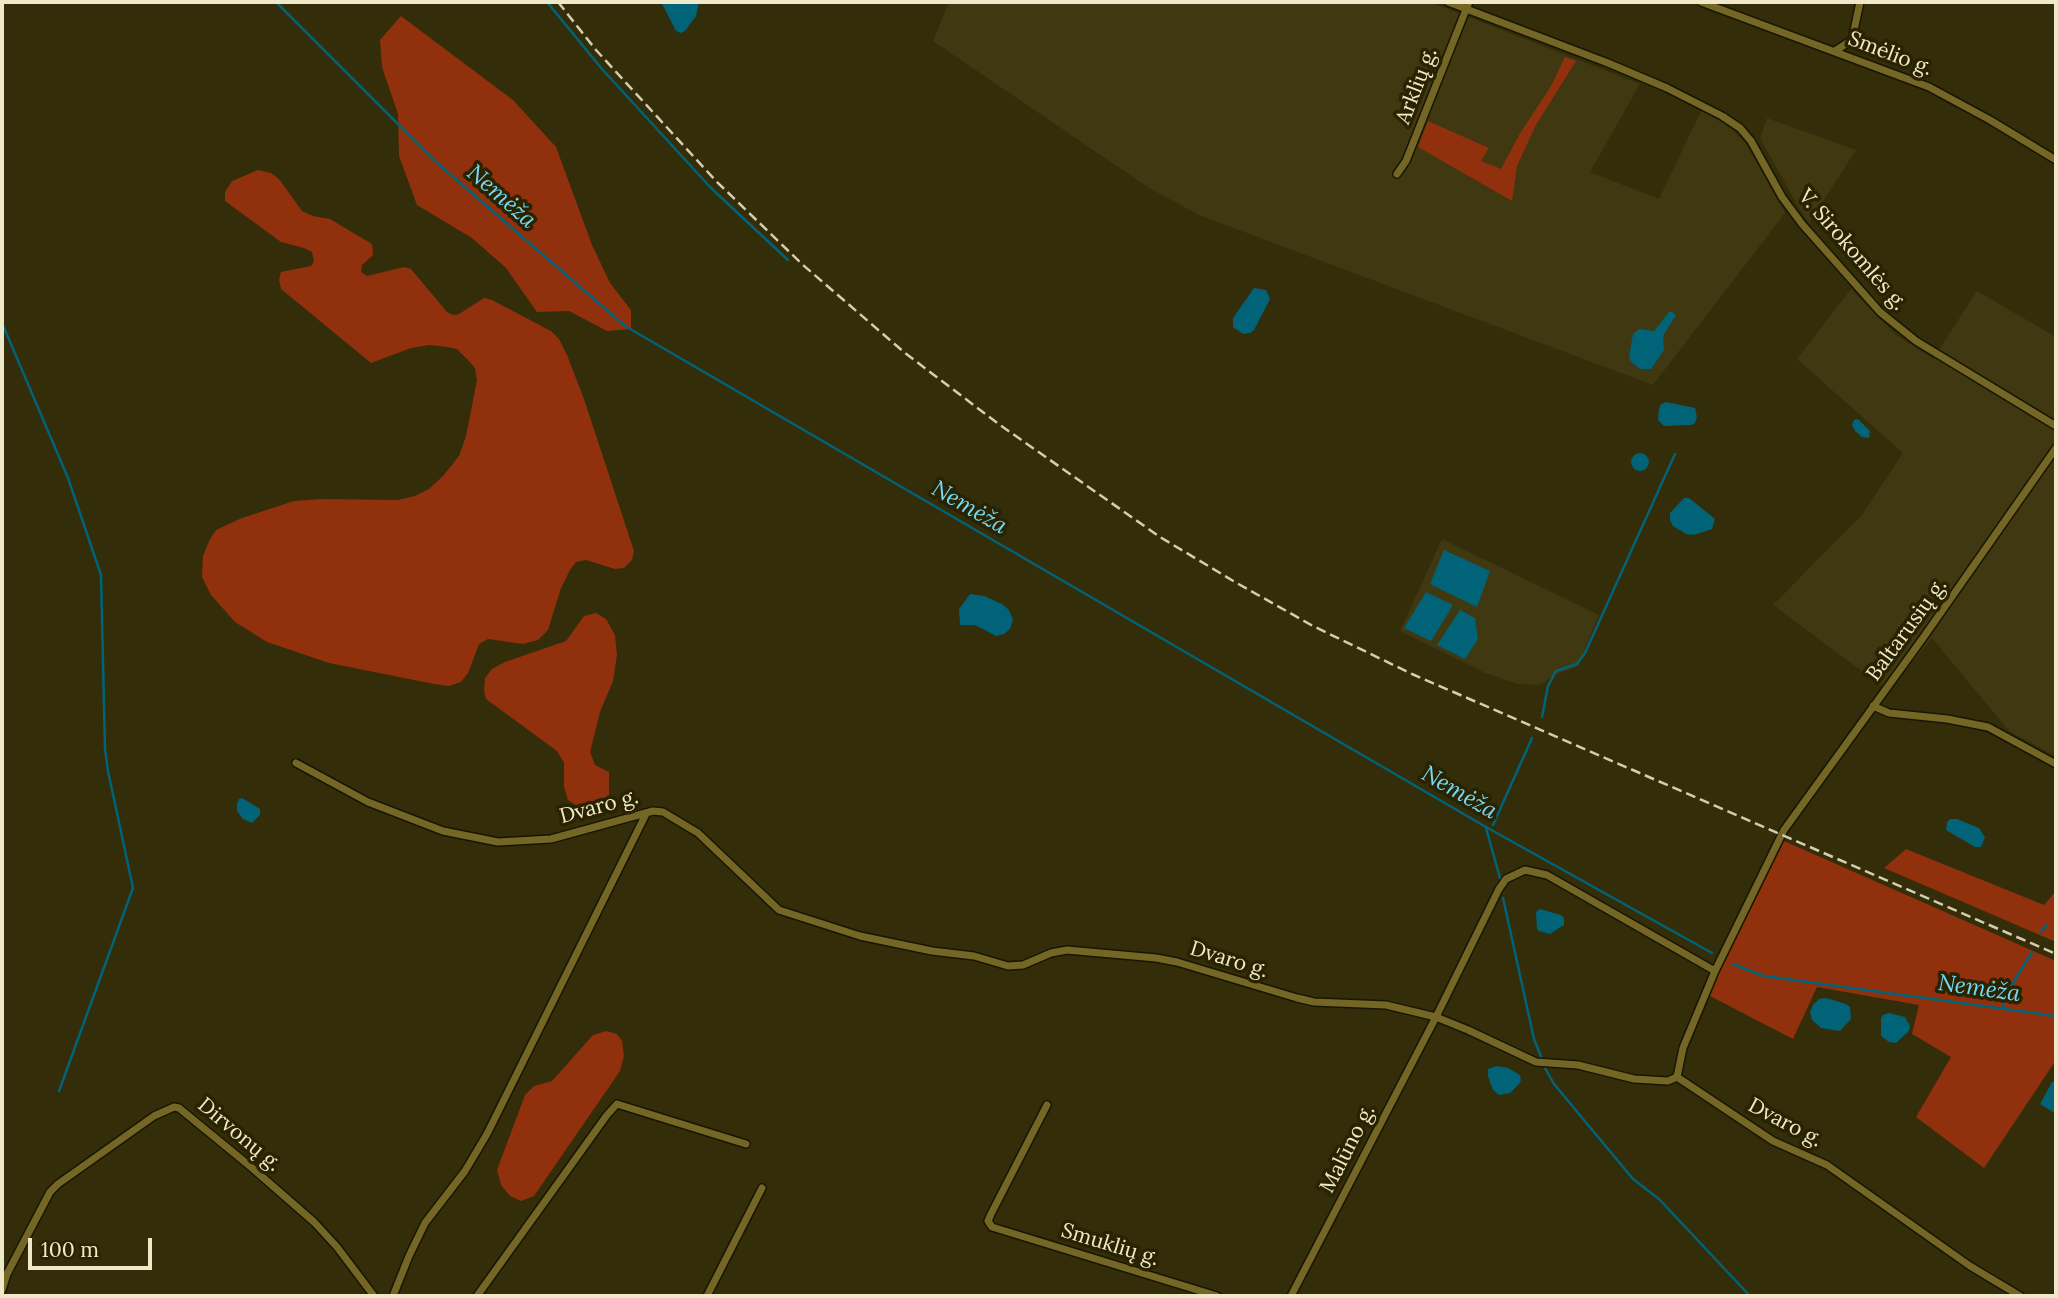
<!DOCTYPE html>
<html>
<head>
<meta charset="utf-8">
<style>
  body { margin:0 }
  #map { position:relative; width:2058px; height:1298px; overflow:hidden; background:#332d09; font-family:Lora,serif }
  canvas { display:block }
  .frame { position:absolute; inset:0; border:4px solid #f0e9c9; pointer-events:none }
  .scale { position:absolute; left:28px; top:1238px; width:124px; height:32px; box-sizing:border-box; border:4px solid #f0e9c9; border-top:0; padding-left:9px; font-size:21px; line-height:24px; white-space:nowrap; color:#f0e9c9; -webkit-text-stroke:5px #292301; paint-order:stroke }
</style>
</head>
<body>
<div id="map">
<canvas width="2058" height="1298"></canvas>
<div class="frame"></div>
<div class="scale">100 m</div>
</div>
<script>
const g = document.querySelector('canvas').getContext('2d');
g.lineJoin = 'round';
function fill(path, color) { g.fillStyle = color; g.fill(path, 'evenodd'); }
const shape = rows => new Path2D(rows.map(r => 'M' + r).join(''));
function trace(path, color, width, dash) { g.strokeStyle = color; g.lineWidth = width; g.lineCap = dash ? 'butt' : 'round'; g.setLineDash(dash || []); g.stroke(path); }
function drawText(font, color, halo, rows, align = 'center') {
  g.font = font + ' Lora,serif'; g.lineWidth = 7; g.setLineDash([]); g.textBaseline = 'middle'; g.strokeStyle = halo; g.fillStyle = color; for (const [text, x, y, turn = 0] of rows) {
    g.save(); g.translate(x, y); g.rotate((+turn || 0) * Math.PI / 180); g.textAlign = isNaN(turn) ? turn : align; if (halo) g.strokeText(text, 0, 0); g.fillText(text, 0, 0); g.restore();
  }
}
const built = shape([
  [949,2,1430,2,1640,84,1590,172,1659,199,1702,109,1732,129,1746,144,1785,213,1653,385,1199,215,1149,188,933,41],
  [1767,118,1856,150,1809,223,1799,208,1760,138],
  [1851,289,1895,334,1933,359,1977,291,2056,337,2055,756,2009,731,1932,638,1889,691,1773,605,1861,516,1903,453,1797,359],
  [1442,539,1599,615,1578,666,1555,675,1539,685,1518,684,1485,673,1400,631]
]);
const green = shape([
  [401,16,513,100,556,147,592,245,610,283,631,310,631,329,607,331,569,311,537,312,506,268,472,238,417,205,399,156,398,114,382,67,380,40],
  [1565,57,1576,61,1536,125,1517,166,1512,201,1418,147,1428,121,1489,148,1481,161,1501,169,1519,135,1551,86],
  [258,170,271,173,279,179,302,211,313,216,330,219,372,244,373,255,362,265,361,272,367,276,404,267,411,269,447,312,453,315,459,314,484,298,492,300,551,331,559,339,567,355,584,399,634,551,632,560,624,568,615,569,586,560,576,562,570,570,561,588,548,630,538,640,523,644,488,639,479,644,468,673,461,682,449,686,434,684,329,663,267,642,235,622,211,595,202,577,203,556,210,539,216,530,242,518,294,501,323,499,398,500,415,496,429,489,443,476,459,456,466,436,477,380,475,368,468,360,457,349,447,347,429,345,411,348,371,363,281,289,279,280,281,272,311,266,314,261,312,252,304,248,281,242,225,201,225,192,232,181],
  [596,613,606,619,615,635,617,655,613,681,600,712,590,752,595,765,609,772,609,798,595,806,579,807,568,800,564,787,564,763,557,751,486,699,484,691,485,678,492,669,505,662,566,641,584,616],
  [1784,841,2056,961,2056,1060,1984,1168,1916,1117,1951,1057,1912,1034,1919,1005,1817,987,1793,1039,1708,995],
  [1906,849,2044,905,2056,891,2056,942,1884,868],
  [606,1031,617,1034,622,1041,624,1056,620,1071,534,1196,521,1201,510,1196,501,1185,497,1170,525,1095,534,1086,552,1081,593,1035]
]);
const water = shape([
  [661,2,699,2,696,16,685,31,681,33,676,31],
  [1254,288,1266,290,1270,299,1254,330,1250,333,1243,334,1233,327,1233,318],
  [1669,312,1672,312,1676,315,1663,336,1664,350,1651,369,1640,369,1631,362,1629,357,1633,334,1639,329,1654,331],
  [1666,402,1695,408,1697,417,1695,423,1691,425,1664,426,1658,420,1659,409,1661,404],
  [1858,419,1870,431,1869,438,1862,437,1855,431,1852,425,1854,420],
  '1631 462a9 9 0 1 1 18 0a9 9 0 1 1-18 0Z',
  [1684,498,1689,498,1715,519,1712,529,1694,535,1686,534,1673,526,1670,520,1670,513],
  [1444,550,1490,571,1477,607,1430,584],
  [1426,592,1453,605,1431,641,1404,628],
  [970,594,984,596,1002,604,1009,610,1013,620,1010,629,1004,634,996,636,975,625,960,625,959,609],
  [1460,610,1475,618,1478,639,1465,659,1437,645],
  [242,798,260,809,260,815,252,823,243,819,237,811,237,804,239,799],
  [1950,819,1957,819,1979,828,1985,837,1981,847,1975,847,1946,830,1947,822],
  [1540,909,1561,915,1564,918,1564,925,1550,934,1539,931,1537,929,1536,912],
  [1826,998,1846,1004,1850,1007,1851,1019,1840,1031,1821,1028,1812,1020,1810,1012,1813,1005,1819,999],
  [1889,1013,1905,1017,1910,1026,1909,1031,1896,1043,1889,1042,1881,1036,1881,1018,1883,1015],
  [1497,1066,1508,1068,1520,1075,1521,1080,1519,1084,1510,1093,1499,1095,1493,1090,1488,1076,1488,1069],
  [2056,1081,2056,1114,2040,1104,2052,1082]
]);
const stream = shape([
  [276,2,436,162,625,326,1486,827,1712,953],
  [547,2,602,69,711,188,788,260],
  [2,323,68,478,101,575,105,749,108,771,133,888,59,1091],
  [1542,717,1548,686,1556,671,1577,664,1585,653,1675,454],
  [1493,825,1532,738],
  [1486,828,1500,878],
  [1503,898,1534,1039,1542,1059],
  [2041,932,2047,925],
  [1733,964,1764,976,2056,1016],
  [2003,1007,2005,996,2032,952],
  [1545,1068,1554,1084,1633,1179,1659,1199,1750,1296]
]);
const street = shape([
  [1448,2,1608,63,1667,88,1722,116,1740,128,1751,141,1782,197,1802,224,1880,312,1916,341,2056,426],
  [1701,2,1929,87,1990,120,2056,160],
  [1835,51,1852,40,1860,2],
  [1397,174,1406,161,1469,2],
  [1873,706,1889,713,1947,719,1988,727,2056,764],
  [296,763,368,802,443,831,498,842,551,839,653,811,663,812,698,833,779,910,860,936,932,951,974,956,1008,966,1023,965,1051,953,1067,950,1156,958,1177,962,1297,998,1314,1002,1386,1005,1436,1017,1468,1030,1536,1062,1578,1065,1634,1079,1668,1081,1677,1077],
  [1677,1077,1683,1048,1715,971,1784,830,1923,638,2056,448],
  [1677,1077,1773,1141,1827,1165,1970,1266,2020,1296],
  [1047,1105,991,1214,988,1221,992,1227,1217,1296],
  [2,1290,7,1274,50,1192,58,1184,154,1116,174,1107,179,1108,251,1167,314,1222,337,1247,374,1296],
  [393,1296,409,1256,425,1223,465,1171,487,1134,646,814],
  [477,1296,607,1115,617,1104,746,1144],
  [707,1296,762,1188],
  [1291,1296,1436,1017,1499,889,1506,879,1525,870,1547,875,1715,971]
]);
const rail = shape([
  [558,2,596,50,716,181,803,265,905,353,1000,425,1160,537,1235,582,1313,626,1412,674,2056,954]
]);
const streetNames = [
  ["Smėlio g.",1890,54,21],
  ["Arklių g.",1417,86,-69],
  ["V. Sirokomlės g.",1852,250,49],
  ["Baltarusių g.",1907,630,-54],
  ["Dvaro g.",599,807,-15],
  ["Dvaro g.",1229,960,17],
  ["Dvaro g.",1785,1123,28],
  ["Dirvonų g.",239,1135,40],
  ["Malūno g.",1348,1149,-63],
  ["Smuklių g.",1110,1245,17]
];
const waterNames = [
  ["Nemėža",501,197,41],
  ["Nemėža",969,508,30],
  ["Nemėža",1459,793,30],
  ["Nemėža",1979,989,8]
];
fill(built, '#403810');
fill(green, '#91300c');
fill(water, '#006378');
trace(stream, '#006378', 2.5);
trace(street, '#191503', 10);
trace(street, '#746725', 7);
trace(rail, '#d5ceae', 2.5, [10, 5]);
drawText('21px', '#f0e9c9', '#292301', streetNames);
drawText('italic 23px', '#75d9f6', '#292301', waterNames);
</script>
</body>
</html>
